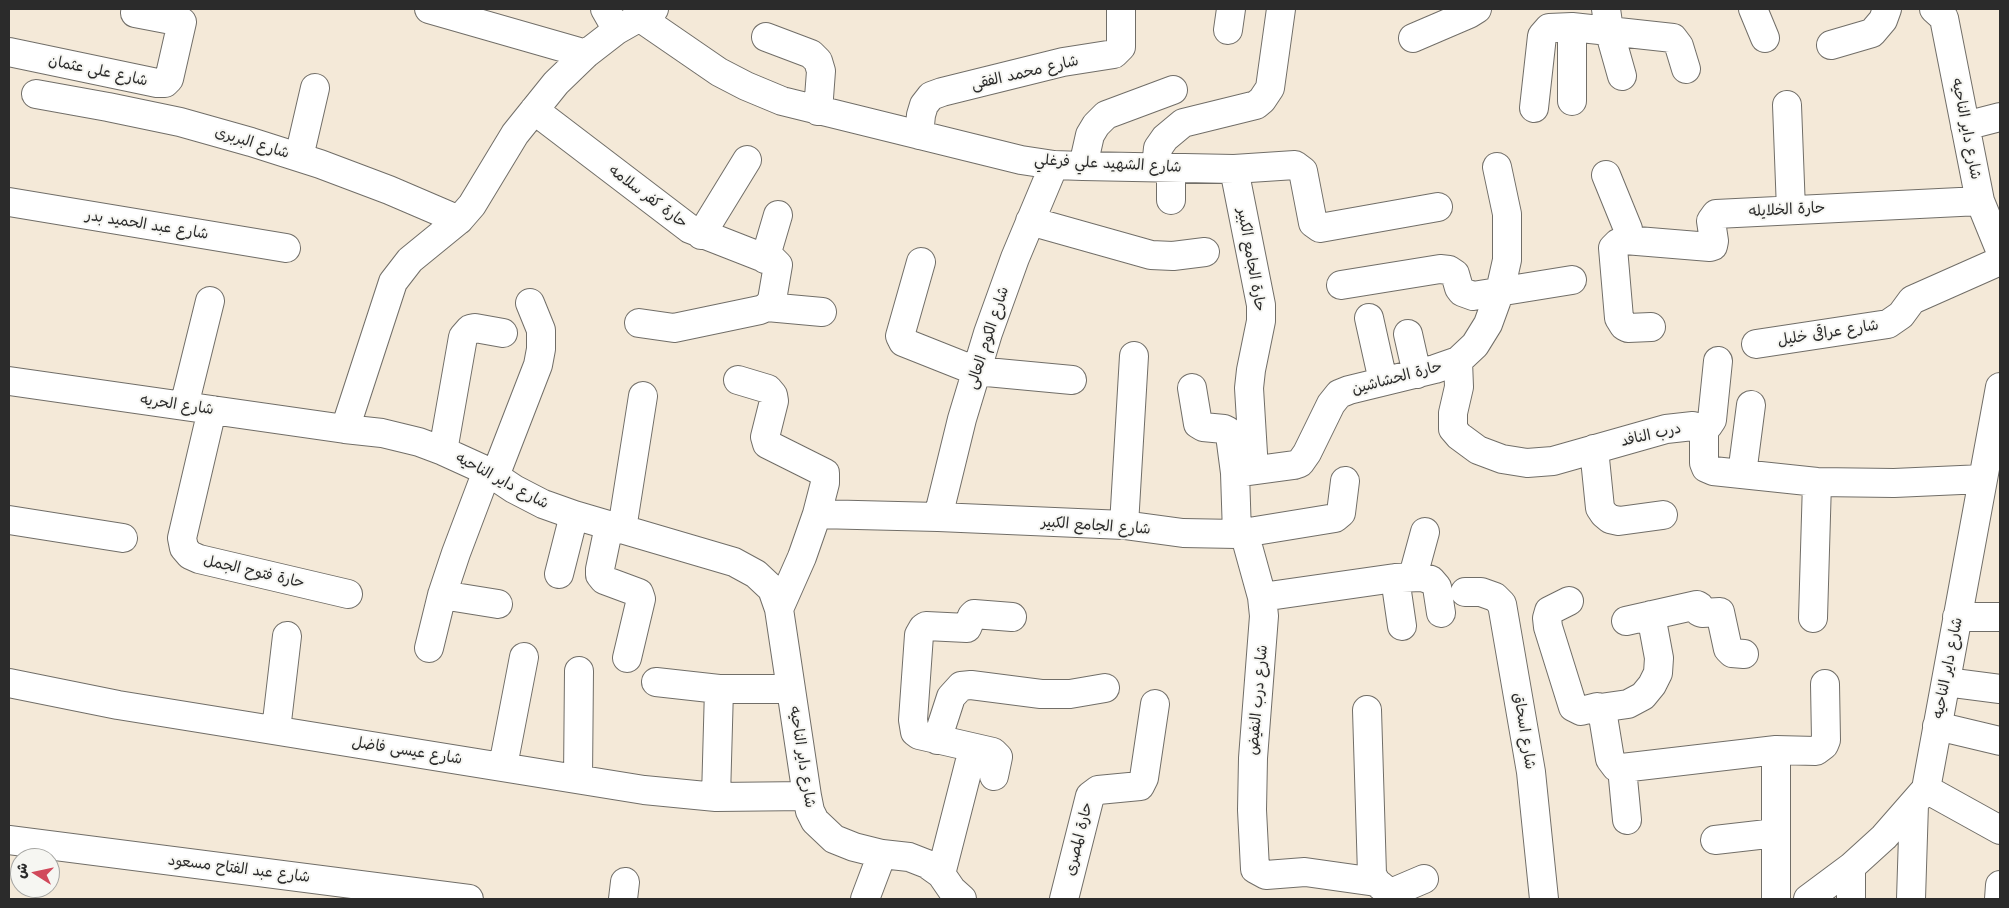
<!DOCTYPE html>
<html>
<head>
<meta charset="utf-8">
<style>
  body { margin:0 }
  #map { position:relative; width:2009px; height:908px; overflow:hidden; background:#f4e9d8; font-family:"Playpen Sans","Playpen Sans Arabic",sans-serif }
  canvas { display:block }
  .frame { position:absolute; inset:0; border:10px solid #2b2b2b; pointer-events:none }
  .north { position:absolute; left:10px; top:848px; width:50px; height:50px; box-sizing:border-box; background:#f6f6f2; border:1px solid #a5a5a2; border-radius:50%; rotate:280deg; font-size:14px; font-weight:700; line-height:20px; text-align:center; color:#2b2b2b }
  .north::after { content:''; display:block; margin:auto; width:18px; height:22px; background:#d1495b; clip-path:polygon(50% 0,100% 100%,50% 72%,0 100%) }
</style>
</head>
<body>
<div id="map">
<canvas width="2009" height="908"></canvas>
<div class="frame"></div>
<div class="north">ش</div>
</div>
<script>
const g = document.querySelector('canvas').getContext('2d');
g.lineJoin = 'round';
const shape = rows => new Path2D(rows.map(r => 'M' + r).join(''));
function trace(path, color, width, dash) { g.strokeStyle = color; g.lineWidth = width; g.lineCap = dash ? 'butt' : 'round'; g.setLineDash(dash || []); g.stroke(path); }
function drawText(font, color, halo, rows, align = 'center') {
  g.font = font + ' "Playpen Sans","Playpen Sans Arabic",sans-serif'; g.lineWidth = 4; g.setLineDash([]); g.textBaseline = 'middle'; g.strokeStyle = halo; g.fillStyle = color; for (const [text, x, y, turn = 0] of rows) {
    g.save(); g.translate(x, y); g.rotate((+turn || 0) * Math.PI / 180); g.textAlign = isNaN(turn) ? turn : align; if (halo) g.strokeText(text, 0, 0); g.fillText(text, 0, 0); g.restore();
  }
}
const minor = shape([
  [429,9,586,54],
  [605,9,617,30],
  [654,9,617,30,586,54,556,83,515,134,472,205,459,220,410,260,393,282,345,429,382,433,419,442,443,451,487,471,514,489,543,504,574,515,734,562,756,574,772,589,779,609,807,796,810,811,815,821,834,839,854,847,882,854,909,857,927,864,941,874,952,890,962,899],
  [1606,9,1609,30,1622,76],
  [1753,9,1765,38],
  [1934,9,1944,18,1980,201,2000,250],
  [639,17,719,72,746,86,782,101,1021,160,1054,165,1083,166,1234,169,1295,165,1303,171,1313,223,1320,228,1438,207],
  [1228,30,1231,9],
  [766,37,811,54,818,61,821,71,818,111],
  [1413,38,1469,14,1477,9],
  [1831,45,1872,33,1883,20,1887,9],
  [9,52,157,83,165,83,169,79,182,22,135,13],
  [36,94,108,107,180,122,251,142,320,164,389,190,459,220],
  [1572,101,1572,27],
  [1787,105,1791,210],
  [1534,108,1542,36,1549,28,1572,27,1673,38,1679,46,1686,69],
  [534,110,690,229,759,256,773,260,778,265,772,300,767,307,760,310,674,328,639,323],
  [1965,126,2000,117],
  [919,135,921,115,924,105,931,96,942,92,1063,62,1114,54,1121,47,1121,9],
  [299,157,315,88],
  [1083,166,1090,135,1096,125,1106,115,1173,90],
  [1156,167,1158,148,1165,138,1183,123,1256,105,1262,100,1270,88,1281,9],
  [1171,168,1171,200],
  [1234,169,1261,305,1261,321,1251,370,1249,388,1254,470],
  [1606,175,1628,229,1628,235,1625,240,1618,243,1613,248,1619,318,1624,326,1628,328,1651,327],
  [9,202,286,248],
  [1030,221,1151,255,1173,256,1205,252],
  [701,235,747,160],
  [1625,240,1710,247,1713,246,1714,241,1711,221,1716,214,1980,201],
  [765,259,778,215],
  [921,262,900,336,903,342,976,371,1072,380],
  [1341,285,1440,269,1449,270,1455,274,1459,288,1462,292,1473,296,1572,280],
  [767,307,822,312],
  [1369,318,1383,381],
  [1408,334,1417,374],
  [1756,344,1888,324,1901,315,1912,300,2000,261],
  [1458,361,1459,387,1453,413,1453,429,1459,436,1478,450,1502,459,1527,463,1553,461,1666,429,1693,426,1702,429,1704,432,1704,463,1706,468,1713,471,1817,482,1894,483,1983,479],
  [738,380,768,389,773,395,774,401,765,437,767,444,825,473,825,483,817,514,802,557,779,609],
  [9,381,345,429],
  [1192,388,1198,424,1203,427,1224,429,1228,431,1230,435,1235,473,1237,534],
  [184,406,210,301],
  [212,410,182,538,184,548,190,555,199,559,348,594],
  [1702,429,1708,426,1712,420,1718,361],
  [1594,449,1600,508,1604,514,1610,519,1619,521,1663,515],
  [443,451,463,337,470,329,475,328,503,333],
  [1235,473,1294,465,1300,463,1307,453,1331,404,1339,394,1349,390,1435,369,1458,361,1475,345,1488,324,1500,291,1507,260,1507,214,1497,167],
  [1742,474,1751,405],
  [495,476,538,365,541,349,541,330,530,303],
  [817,514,938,517,1124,525,1183,533,1237,534,1335,518,1341,513,1345,481],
  [938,517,962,419,988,333,1015,258,1054,165],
  [9,520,123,538],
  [1124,525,1134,356],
  [609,526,600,569,600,575,604,580,639,593,641,599,627,658],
  [622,529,643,396],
  [1244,532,1262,597,1264,616,1253,758,1252,810,1255,869,1266,875,1305,872,1376,882],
  [559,574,574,515],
  [1413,576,1425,532],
  [1395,578,1402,626],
  [1465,592,1481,592,1495,597,1502,604,1531,772,1544,899],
  [442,595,498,604],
  [1262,597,1395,578,1422,577,1431,580,1437,587,1441,613],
  [1569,601,1549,611,1547,618,1548,627,1573,707,1581,711,1597,707,1602,710,1610,759,1616,767,1622,768,1776,750,1816,751,1824,745,1826,740,1825,684],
  [1957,617,2000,617],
  [1813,618,1817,482],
  [1626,621,1697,605,1699,606,1699,612,1702,613,1720,612,1728,649,1732,653,1744,654],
  [429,648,442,595,456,553,487,471],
  [656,682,719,689,791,689],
  [1946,682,2000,689],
  [9,683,118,705,644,790,716,797,807,796],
  [1600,708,1628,704,1643,696,1652,685,1658,673,1659,658,1651,615],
  [1367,710,1372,874,1376,882,1397,899],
  [1937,726,2000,741],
  [276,730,287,636],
  [937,740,951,697,961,686,971,685,1041,694,1070,694,1105,688],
  [1776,750,1776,899],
  [503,766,524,657],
  [1622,768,1627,820],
  [994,776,998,757,993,752,919,735,915,732,913,720,919,635,923,628,926,626,967,628,972,616,974,614,1012,617],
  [578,778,579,671],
  [1926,789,2000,830],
  [716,797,719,689],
  [9,840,469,899],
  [1715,840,1776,833],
  [941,874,973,749],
  [1391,893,1424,879],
  [623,899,625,882],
  [865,899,882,854],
  [1064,899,1090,796,1098,790,1140,786,1144,778,1155,704],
  [1808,899,1851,867,1884,837,1926,789,2000,387],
  [1851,899,1851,867],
  [1911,899,1914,804],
  [1999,899,2000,885]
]);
const streetNames = [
  ["شارع على عثمان",98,71,12],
  ["شارع محمد الفقى",1025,73,-13],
  ["شارع داير الناحيه",1966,129,79],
  ["شارع البربرى",252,143,17],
  ["شارع الشهيد علي فرغلي",1108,164,3],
  ["حارة كفر سلامه",648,197,37],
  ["حارة الخلايله",1787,210,-3],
  ["شارع عبد الحميد بدر",147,225,9],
  ["حارة الجامع الكبير",1251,260,80],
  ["شارع عراقى خليل",1828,333,-9],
  ["شارع الكوم العالى",988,338,-72],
  ["حارة الحشاشين",1397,378,-15],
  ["شارع الحريه",177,405,8],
  ["درب النافد",1651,435,-13],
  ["شارع داير الناحيه",502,481,28],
  ["شارع الجامع الكبير",1096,526,4],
  ["حارة فتوح الجمل",254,572,13],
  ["شارع داير الناحيه",1948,668,-79],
  ["شارع درب النفيض",1258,700,-85],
  ["شارع اسحاق",1524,731,81],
  ["شارع عيسى فاضل",407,751,9],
  ["شارع داير الناحيه",802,757,81],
  ["حارة المصرى",1079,839,-76],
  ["شارع عبد الفتاح مسعود",239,869,7]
];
trace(minor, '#716e68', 30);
trace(minor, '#fff', 28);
drawText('15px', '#2b2b2b', '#f6f6f2', streetNames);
</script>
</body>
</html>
